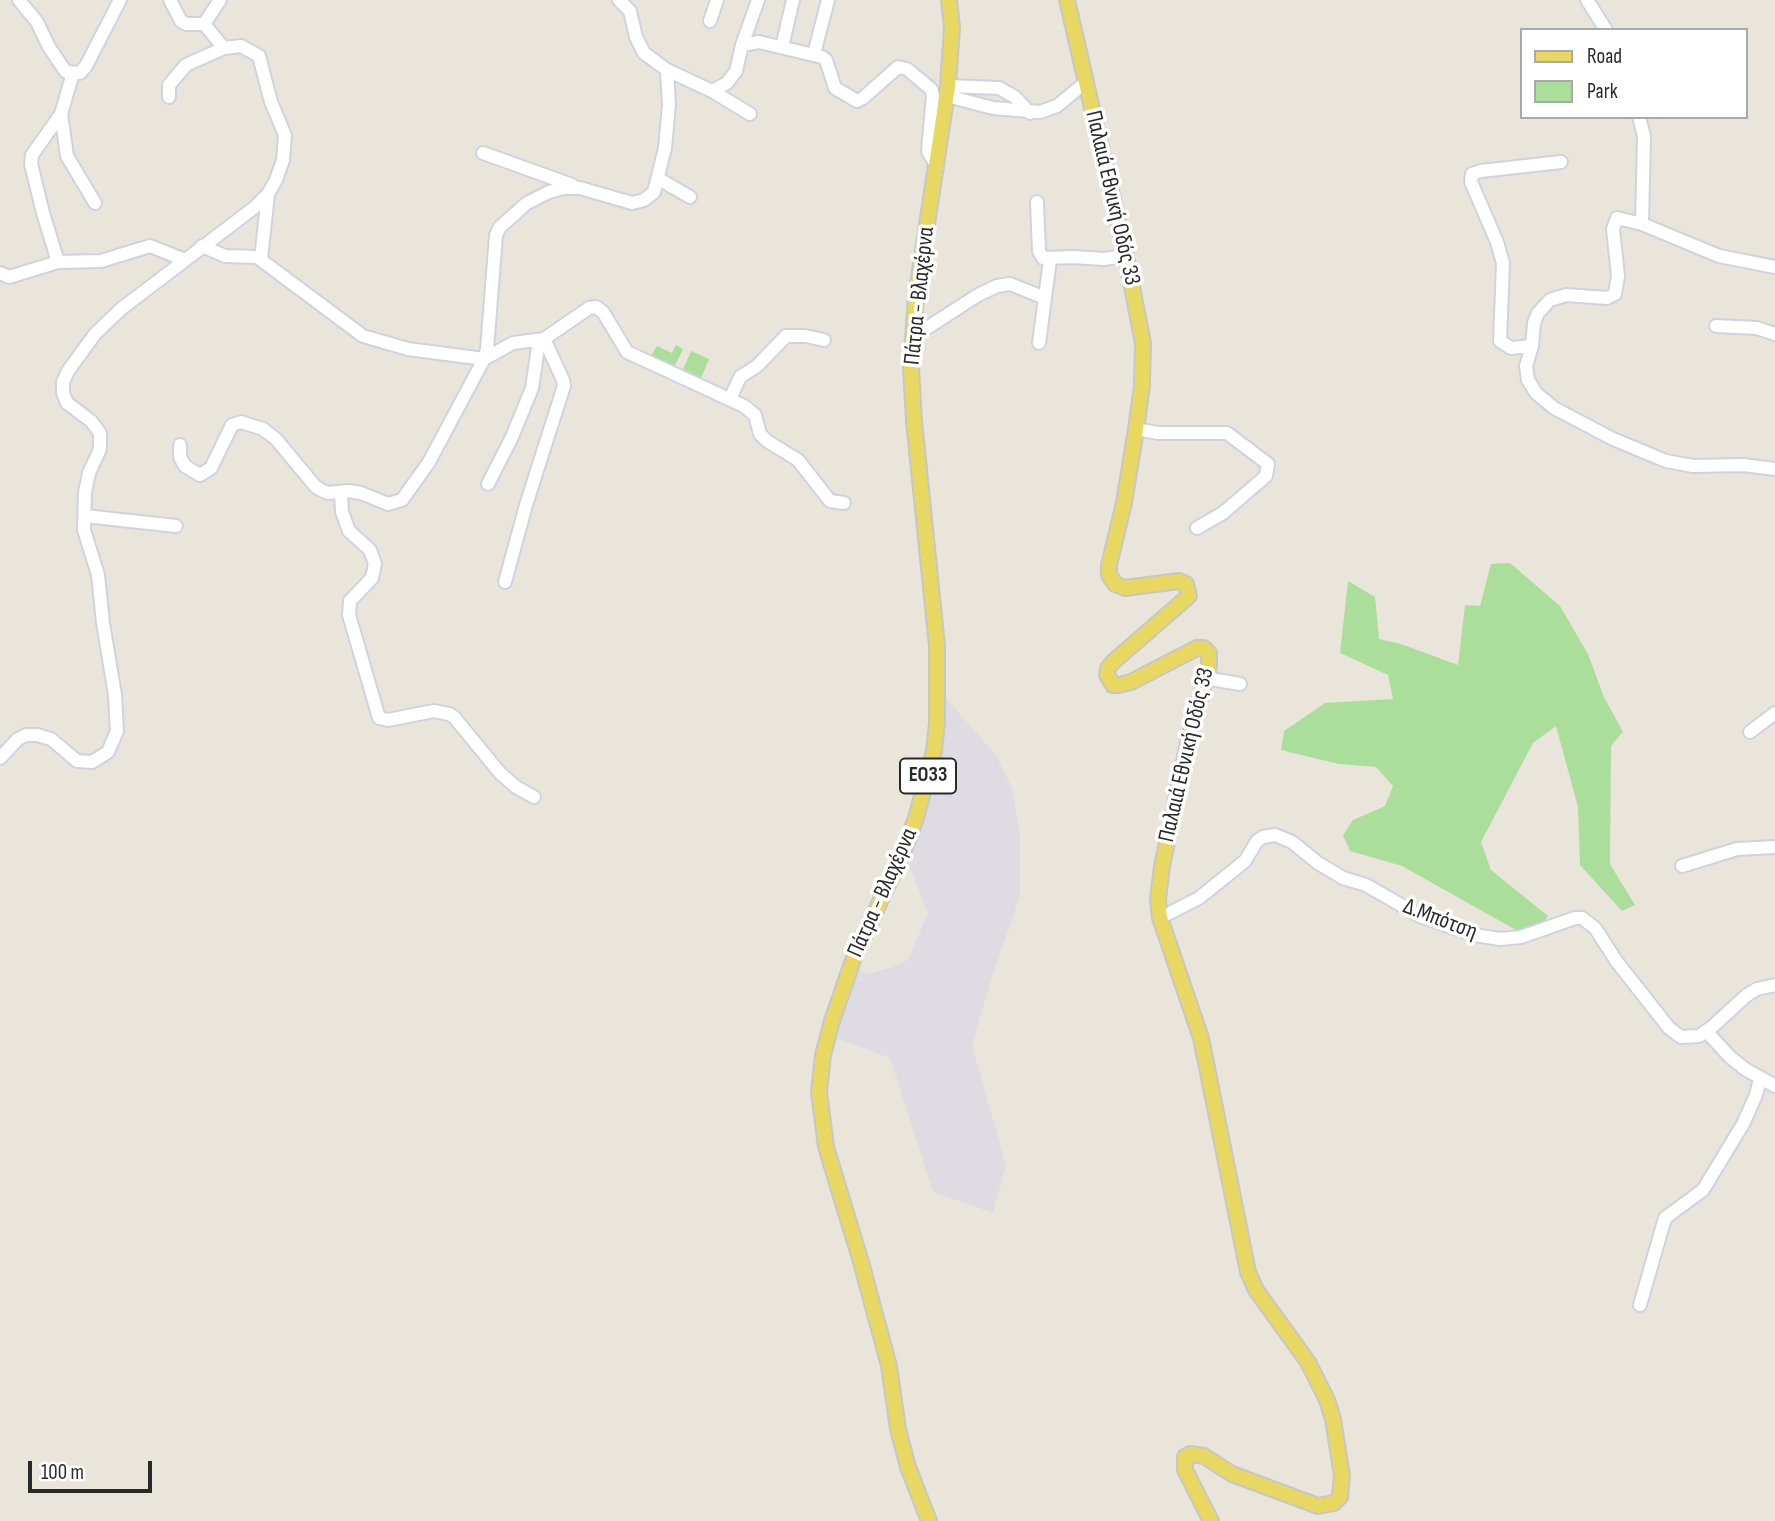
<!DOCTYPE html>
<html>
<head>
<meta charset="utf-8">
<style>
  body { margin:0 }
  #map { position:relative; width:1775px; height:1521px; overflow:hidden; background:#eae5db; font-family:"Sofia Sans Condensed",sans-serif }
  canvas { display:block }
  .legend { position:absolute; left:1520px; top:28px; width:228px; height:91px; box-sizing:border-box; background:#fff; border:2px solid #a9a9a9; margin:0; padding:9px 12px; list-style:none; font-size:21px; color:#292929 }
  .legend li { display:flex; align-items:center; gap:14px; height:35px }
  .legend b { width:35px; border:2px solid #a9a9a9 }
  .scale { position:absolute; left:28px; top:1461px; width:124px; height:32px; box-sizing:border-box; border:4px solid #292929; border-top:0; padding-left:9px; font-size:21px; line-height:24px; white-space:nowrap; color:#292929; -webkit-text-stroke:5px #fff; paint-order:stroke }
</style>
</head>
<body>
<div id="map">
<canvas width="1775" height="1521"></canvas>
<ul class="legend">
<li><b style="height:9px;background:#e8d862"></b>Road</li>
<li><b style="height:19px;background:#aade9a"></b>Park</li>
</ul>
<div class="scale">100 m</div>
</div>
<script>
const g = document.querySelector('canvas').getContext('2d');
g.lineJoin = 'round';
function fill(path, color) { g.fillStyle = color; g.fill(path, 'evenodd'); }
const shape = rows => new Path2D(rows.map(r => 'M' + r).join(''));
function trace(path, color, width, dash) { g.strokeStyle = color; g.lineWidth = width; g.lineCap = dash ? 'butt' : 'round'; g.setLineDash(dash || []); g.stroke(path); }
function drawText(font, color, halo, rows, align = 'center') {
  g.font = font + ' "Sofia Sans Condensed",sans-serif'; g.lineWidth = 7; g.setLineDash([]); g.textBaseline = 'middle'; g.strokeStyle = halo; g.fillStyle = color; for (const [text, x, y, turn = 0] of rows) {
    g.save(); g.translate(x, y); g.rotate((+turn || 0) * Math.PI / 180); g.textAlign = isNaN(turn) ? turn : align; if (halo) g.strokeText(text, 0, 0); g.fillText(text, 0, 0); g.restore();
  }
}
const industrial = shape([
  [946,698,996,755,1012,788,1020,833,1020,897,992,976,972,1046,1006,1165,993,1213,933,1192,890,1058,834,1037,859,970,869,974,895,966,908,960,928,913,909,865,928,807,940,759,946,727]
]);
const green = shape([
  [676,345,683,349,673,370,649,359,657,346,672,353],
  [691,351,709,359,700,381,681,374],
  [1510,563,1560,606,1588,654,1604,697,1623,732,1611,746,1610,864,1635,905,1622,911,1580,865,1578,807,1556,726,1533,743,1481,842,1491,870,1548,916,1532,939,1402,866,1350,851,1343,835,1353,820,1385,806,1393,786,1376,767,1339,764,1281,750,1284,731,1325,703,1393,699,1388,675,1340,653,1348,581,1375,597,1379,639,1401,644,1458,665,1465,605,1480,606,1491,564]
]);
const minor = shape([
  [19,0,37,22,49,47,66,72,80,73,86,66,120,0],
  [170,0,181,21,186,24,204,24],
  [619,0,630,11,636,37,644,53,667,70,712,91,750,114],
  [1587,0,1606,30],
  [710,21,717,0],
  [204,24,220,0],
  [742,45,759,42,822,57,826,60,835,88,857,101,863,98,898,67,907,69,931,89,933,95,928,151,937,167],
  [782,47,793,0],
  [814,54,828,0],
  [73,73,61,114,32,155,31,164,43,213,58,262,101,261,150,246,185,260],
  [948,86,999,88,1015,97,1030,113],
  [712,91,727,83,736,71,742,45,758,0],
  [947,96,993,108,1040,112,1057,106,1086,82],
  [169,97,169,85,186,65,224,48],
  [61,114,67,156,95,203],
  [1639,117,1644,136,1642,224],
  [483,153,572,185],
  [1561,162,1481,171,1472,174,1471,182,1497,242,1503,263,1500,341,1511,348,1532,346,1526,366,1528,380,1536,393,1554,408,1613,439,1666,461,1693,466,1743,465,1775,469],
  [659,179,690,197],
  [1037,202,1039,251,1043,258,1073,257,1104,259,1126,256],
  [202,246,225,256,257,257,363,336,408,349,484,359,513,343,544,339,589,308,596,307,603,312,627,352,744,406,755,415,760,434,767,441,798,460,830,501,844,503],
  [261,259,268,194],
  [0,273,9,277,58,262],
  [1716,326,1757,328,1775,334],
  [913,337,978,295,997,286,1010,284,1045,298],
  [1039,343,1050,260],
  [1532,346,1534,323,1538,313,1550,300,1566,295,1607,298,1615,294,1618,276,1613,229,1617,218,1642,224,1719,256,1775,267],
  [730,399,740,377,757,366,786,336,805,336,824,340],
  [1136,429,1158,433,1227,433,1268,464,1266,476,1223,513,1197,528],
  [180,445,180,457,185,466,200,475,211,468,232,425,241,422,263,429,276,439,315,486,321,490,328,493,348,491,361,493,388,504,402,500,429,462,484,359,487,349,496,235,500,227,527,203,549,192,564,188,580,188,632,203,644,200,654,192,665,148,669,105,667,70],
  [488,484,512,437,532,388,539,341],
  [341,493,342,512,349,531,370,550,375,564,372,578,350,601,349,615,379,718,388,720,434,711,449,714,454,717,500,773,516,787,534,797],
  [85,516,176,526],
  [505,582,526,505,564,386,563,380,544,339],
  [1205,678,1240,684],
  [1750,732,1775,713],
  [0,758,18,739,26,735,37,735,51,739,77,761,92,762,108,752,117,731,115,695,103,623,98,575,84,530,85,492,89,473,100,449,100,433,91,421,67,403,63,393,63,382,68,371,95,334,121,309,255,207,268,194,276,180,283,160,285,135,271,102,259,56,241,46,224,48,204,24],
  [1682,866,1737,849,1775,847],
  [1160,918,1199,898,1245,861,1257,841,1263,837,1275,835,1292,842,1318,863,1343,878,1366,885,1420,916,1474,935,1500,939,1521,937,1575,918,1582,918,1595,928,1617,962,1669,1028,1681,1037,1699,1036,1712,1027,1747,995,1757,989,1775,985],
  [1706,1031,1730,1057,1745,1069,1775,1086],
  [1640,1305,1665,1218,1703,1190,1743,1124,1756,1095,1760,1079]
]);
const major = shape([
  [1067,0,1126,256,1143,343,1142,386,1136,429,1124,503,1109,565,1109,575,1115,584,1125,588,1179,581,1186,584,1189,596,1114,661,1108,668,1107,675,1113,685,1119,685,1131,682,1197,648,1204,648,1209,653,1209,666,1190,734,1162,866,1158,899,1160,918,1201,1038,1248,1272,1256,1290,1308,1362,1327,1400,1333,1419,1342,1476,1340,1497,1334,1503,1318,1506,1232,1474,1204,1456,1190,1454,1185,1457,1185,1470,1211,1521],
  [929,1521,908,1467,898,1429,889,1366,861,1262,826,1147,819,1092,823,1055,832,1021,853,960,904,850,916,818,934,751,937,723,937,646,914,421,911,367,916,297,948,86,952,27,949,0]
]);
const shields = [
  [928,776,56]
];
const shieldNames = [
  ["ΕΟ33",928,776]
];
const streetNames = [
  ["Παλαιά Εθνική Οδός 33",1112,198,77],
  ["Πάτρα - Βλαχέρνα",920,296,-84],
  ["Παλαιά Εθνική Οδός 33",1187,755,-77],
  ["Πάτρα - Βλαχέρνα",883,893,-66],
  ["Δ.Μπότση",1440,920,21]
];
fill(industrial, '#dedbe3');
fill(green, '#aade9a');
trace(minor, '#d0d2e1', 16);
trace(major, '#c7c7c7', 18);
trace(minor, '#fff', 12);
trace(major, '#e8d862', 14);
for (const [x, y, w] of shields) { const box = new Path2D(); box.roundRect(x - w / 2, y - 17.5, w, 35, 5); g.fillStyle = '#fff'; g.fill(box); trace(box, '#292929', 2); }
drawText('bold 21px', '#292929', null, shieldNames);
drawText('23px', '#292929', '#fff', streetNames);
</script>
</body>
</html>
